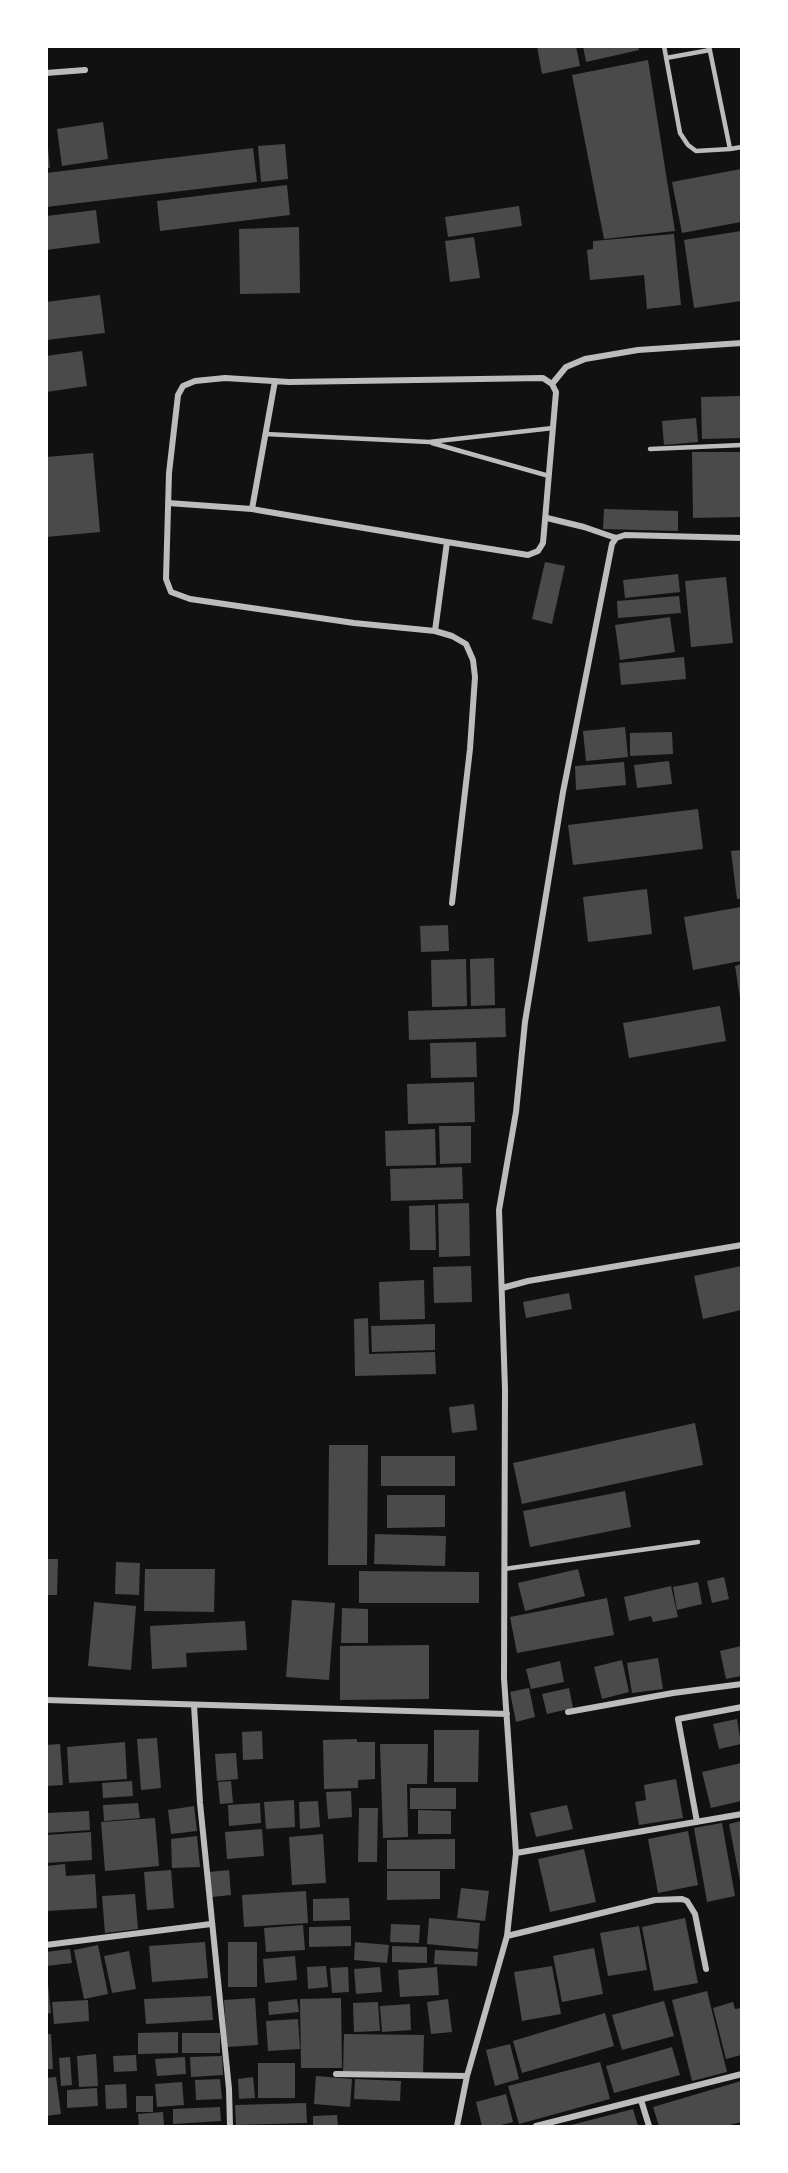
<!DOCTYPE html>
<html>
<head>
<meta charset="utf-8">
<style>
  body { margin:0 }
  #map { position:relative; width:788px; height:2173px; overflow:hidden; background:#111; font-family:"Alegreya Sans",sans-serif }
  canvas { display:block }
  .frame { position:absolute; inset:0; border:48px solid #fff; pointer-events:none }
</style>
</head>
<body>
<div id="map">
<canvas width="788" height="2173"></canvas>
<div class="frame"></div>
</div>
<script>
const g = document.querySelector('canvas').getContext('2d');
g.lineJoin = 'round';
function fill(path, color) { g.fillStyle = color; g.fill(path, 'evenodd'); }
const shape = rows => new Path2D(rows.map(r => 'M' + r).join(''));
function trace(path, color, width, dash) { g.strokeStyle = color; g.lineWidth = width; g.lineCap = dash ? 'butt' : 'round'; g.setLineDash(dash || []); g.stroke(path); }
const building = shape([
  [537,46,576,46,580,66,542,74],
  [583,46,638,46,639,50,586,62],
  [648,60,675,231,604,239,572,75],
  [103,122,108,159,62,166,57,129],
  [285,144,288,179,261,182,258,146],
  [46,148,48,148,50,168,46,168],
  [253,148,257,182,46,207,46,173],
  [741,169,741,222,682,233,672,182],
  [287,185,290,215,160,231,157,201],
  [519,206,522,226,448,237,445,217],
  [96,210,100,243,46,250,46,216],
  [299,227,300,293,240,294,239,229],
  [741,231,741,301,694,308,684,240],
  [674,234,681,305,647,309,644,275,590,280,587,250,593,249,593,241],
  [474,237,480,278,450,282,445,241],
  [100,295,105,333,46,340,46,302],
  [82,351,87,386,46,392,46,356],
  [741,396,741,438,702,439,701,397],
  [696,418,698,442,664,445,662,421],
  [692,452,741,452,741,517,693,518],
  [93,453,100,532,46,537,46,457],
  [604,509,678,511,678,531,603,529],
  [545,562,565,566,552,624,532,619],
  [678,574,680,592,625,598,623,580],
  [726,577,733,643,691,647,685,581],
  [679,596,681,613,618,618,617,601],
  [670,617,675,652,620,660,615,625],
  [684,657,686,679,621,685,619,663],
  [625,727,628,757,586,761,583,731],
  [672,732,673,754,630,756,630,733],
  [669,761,672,784,637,788,634,765],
  [624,762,626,785,576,790,575,766],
  [698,809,703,849,573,865,568,825],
  [741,850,741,899,737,899,731,851],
  [647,889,652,934,588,942,583,897],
  [741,907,741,961,693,970,684,917],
  [448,925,449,951,421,952,420,926],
  [494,958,495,1005,471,1006,470,959],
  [466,959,467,1006,432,1007,431,960],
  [741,964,741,998,740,998,735,966],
  [720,1006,726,1041,629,1058,623,1023],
  [505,1008,506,1037,409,1040,408,1011],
  [476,1042,477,1077,431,1078,430,1043],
  [474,1082,475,1122,408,1124,407,1084],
  [439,1126,471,1126,471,1163,440,1164],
  [435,1129,436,1165,386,1166,385,1131],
  [462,1167,463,1199,391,1201,390,1169],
  [469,1203,470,1256,439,1257,438,1204],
  [435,1205,436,1250,410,1250,409,1206],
  [471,1266,472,1302,434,1303,433,1267],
  [741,1266,741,1310,703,1319,694,1276],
  [424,1280,425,1319,380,1320,379,1282],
  [569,1293,572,1309,526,1318,523,1302],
  [368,1318,369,1354,435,1352,436,1374,355,1376,354,1319],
  [435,1324,435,1350,372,1352,371,1326],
  [474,1404,477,1430,452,1433,449,1407],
  [695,1423,703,1465,522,1504,513,1463],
  [329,1445,368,1445,367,1565,328,1565],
  [381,1456,455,1456,455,1486,381,1486],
  [625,1491,631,1527,530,1547,523,1511],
  [387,1495,445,1495,445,1527,387,1528],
  [375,1534,446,1536,445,1566,374,1564],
  [46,1559,58,1559,57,1595,46,1595],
  [116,1562,140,1563,139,1595,115,1594],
  [145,1569,215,1569,214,1612,144,1611],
  [578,1569,585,1596,525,1611,518,1583],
  [359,1571,479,1572,479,1603,359,1603],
  [724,1577,729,1599,712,1603,707,1581],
  [698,1582,702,1604,677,1610,673,1587],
  [671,1586,678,1617,653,1622,651,1616,629,1621,624,1597],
  [607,1598,614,1635,517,1653,510,1617],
  [292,1600,335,1603,329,1680,286,1677],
  [94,1602,136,1606,131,1670,88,1666],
  [342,1608,368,1609,368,1643,341,1643],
  [245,1621,247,1650,186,1653,187,1667,152,1669,150,1626],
  [429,1645,429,1699,340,1700,340,1646],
  [741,1646,741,1676,726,1679,720,1651],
  [658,1658,663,1689,632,1693,627,1663],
  [622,1660,629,1692,602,1699,594,1667],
  [560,1661,564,1682,531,1689,526,1669],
  [529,1688,535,1717,516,1722,510,1692],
  [569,1688,573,1708,547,1714,542,1694],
  [737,1719,741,1744,719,1749,713,1724],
  [434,1730,479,1730,478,1782,434,1782],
  [262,1731,263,1759,243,1760,242,1732],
  [157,1738,161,1788,141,1790,137,1739],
  [357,1739,357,1742,375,1742,375,1779,358,1780,358,1788,324,1789,323,1740],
  [125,1742,127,1779,69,1783,67,1747],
  [60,1744,63,1785,46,1786,46,1745],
  [380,1744,428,1744,427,1784,407,1784,408,1837,383,1838],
  [236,1753,238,1779,217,1781,215,1754],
  [741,1763,741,1801,711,1808,702,1772],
  [676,1779,683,1818,639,1825,635,1802,646,1800,644,1785],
  [132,1781,133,1796,103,1798,102,1783],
  [231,1781,233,1803,220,1804,218,1782],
  [410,1788,456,1788,456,1809,410,1809],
  [351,1791,352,1817,328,1819,326,1792],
  [294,1800,295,1827,266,1829,264,1802],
  [318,1801,320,1827,300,1829,299,1802],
  [138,1803,140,1818,104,1821,103,1805],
  [260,1803,261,1823,229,1826,228,1805],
  [567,1805,573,1829,536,1837,530,1813],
  [194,1806,197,1831,171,1834,168,1810],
  [359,1808,378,1808,377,1862,358,1862],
  [418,1810,451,1811,451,1834,418,1834],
  [89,1811,90,1830,46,1833,46,1813],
  [155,1818,159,1866,105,1871,101,1822],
  [741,1821,741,1881,740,1881,729,1824],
  [722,1823,735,1896,707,1902,694,1828],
  [262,1829,264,1856,227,1859,225,1832],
  [688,1831,698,1885,658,1893,648,1839],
  [91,1832,92,1860,46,1863,46,1835],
  [323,1834,326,1883,292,1885,289,1837],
  [197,1836,200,1867,172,1868,171,1839],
  [455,1839,455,1869,387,1869,387,1840],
  [584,1849,596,1902,550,1912,538,1859],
  [65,1864,66,1876,95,1874,97,1908,46,1911,46,1866],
  [171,1870,174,1908,147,1910,144,1872],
  [229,1870,231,1895,212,1897,209,1872],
  [387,1871,440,1871,440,1899,387,1900],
  [461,1888,489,1891,485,1921,457,1918],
  [306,1891,308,1923,244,1927,242,1895],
  [135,1894,138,1929,105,1933,102,1896],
  [349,1898,350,1920,313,1921,313,1899],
  [429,1918,480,1923,478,1949,427,1944],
  [685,1918,698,1983,654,1991,642,1927],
  [391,1924,420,1925,419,1943,390,1942],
  [303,1925,305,1950,266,1952,264,1928],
  [351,1926,351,1946,309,1947,309,1927],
  [639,1926,647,1970,608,1976,600,1933],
  [205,1942,208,1978,152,1982,149,1946],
  [228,1942,257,1942,257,1987,228,1987],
  [355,1942,389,1945,387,1963,354,1960],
  [98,1945,108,1994,84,1999,74,1950],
  [392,1946,427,1947,427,1963,392,1962],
  [594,1948,603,1994,562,2002,553,1956],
  [70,1949,72,1963,46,1966,46,1952],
  [435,1950,478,1952,477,1966,434,1964],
  [129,1951,136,1989,112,1993,104,1956],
  [295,1956,297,1980,265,1983,263,1959],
  [326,1966,328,1987,308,1989,307,1967],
  [552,1966,561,2014,522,2021,514,1972],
  [348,1967,349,1992,332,1993,330,1968],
  [380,1967,382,1992,356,1994,354,1969],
  [437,1967,439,1995,400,1997,398,1970],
  [46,1984,48,1984,51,2013,46,2014],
  [707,1991,727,2072,692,2081,672,2000],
  [211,1996,213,2020,146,2024,144,1999],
  [255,1998,258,2045,227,2047,224,2000],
  [341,1998,342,2068,301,2068,300,1999],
  [297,1999,299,2012,269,2015,268,2002],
  [448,1999,452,2032,431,2034,427,2002],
  [88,2000,89,2021,54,2024,52,2002],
  [664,2001,674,2036,622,2050,612,2015],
  [378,2002,380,2031,354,2032,353,2003],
  [733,2002,735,2009,741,2008,741,2055,726,2059,713,2008],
  [410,2004,411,2030,382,2032,380,2006],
  [605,2013,614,2046,522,2073,513,2041],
  [298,2019,300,2049,268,2051,266,2021],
  [178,2032,178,2053,138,2054,138,2033],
  [182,2033,220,2033,220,2053,182,2053],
  [46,2034,51,2034,53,2069,46,2069],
  [344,2034,424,2035,423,2074,343,2072],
  [510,2044,519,2079,495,2086,486,2050],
  [672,2047,680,2075,614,2093,606,2066],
  [96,2054,98,2086,79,2087,77,2056],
  [136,2055,137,2071,114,2072,113,2056],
  [222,2056,223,2075,191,2077,190,2057],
  [70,2057,72,2085,61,2086,59,2058],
  [185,2057,186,2074,157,2076,155,2059],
  [600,2062,610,2099,519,2124,508,2086],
  [258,2063,295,2063,295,2098,258,2098],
  [316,2076,352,2079,350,2107,314,2104],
  [56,2077,61,2114,46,2116,46,2078],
  [253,2077,255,2098,239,2099,238,2079],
  [220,2079,222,2099,196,2100,195,2080],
  [355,2079,401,2081,400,2101,354,2099],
  [741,2081,741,2122,726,2126,659,2126,653,2107],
  [182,2082,184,2105,157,2107,155,2084],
  [126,2084,127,2108,106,2109,105,2085],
  [97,2088,98,2106,67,2108,67,2090],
  [506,2094,513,2122,497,2126,482,2126,476,2102],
  [136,2096,153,2096,153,2112,136,2112],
  [306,2103,307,2123,236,2125,235,2105],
  [220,2107,221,2121,173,2124,173,2109],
  [633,2109,638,2126,567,2126,579,2123],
  [163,2112,164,2126,139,2126,138,2114],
  [337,2115,338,2126,313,2126,313,2116]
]);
const service = shape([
  [664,46,680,133,688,145,696,151,730,149],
  [709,46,730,149,742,147],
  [666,58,710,50],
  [265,434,429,442,553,428],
  [432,443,549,476],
  [650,449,742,445],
  [504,1569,698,1542]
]);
const minor = shape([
  [46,73,85,70],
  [275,381,252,509,263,511,447,542,528,555,538,551,543,543,556,392,552,384,543,378,289,382,225,378,195,381,183,386,178,395,169,473,166,579,171,592,190,599,354,623,435,631,447,542],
  [552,384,566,367,585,359,638,350,742,343],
  [168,503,252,509],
  [547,518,584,527,616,538],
  [616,538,625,535,742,538],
  [435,631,452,636,466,644,473,660,475,677,470,749,452,903],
  [502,1288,528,1281,742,1245],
  [46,1700,507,1714],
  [194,1705,200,1803,229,2089,230,2126],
  [568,1712,673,1693,742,1684],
  [697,1822,678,1719,742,1707],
  [516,1853,742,1814],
  [507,1936,655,1900,682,1899,687,1901,695,1914,706,1969],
  [46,1945,211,1924],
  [336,2074,467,2076],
  [641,2100,649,2126],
  [457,2126,467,2076,507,1936,516,1853,504,1678,505,1389,499,1210,516,1112,525,1022,563,792,612,544,616,538],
  [536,2126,742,2074]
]);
fill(building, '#4a4a4a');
trace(service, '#bcbcbc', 4.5);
trace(minor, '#bcbcbc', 6);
</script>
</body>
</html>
